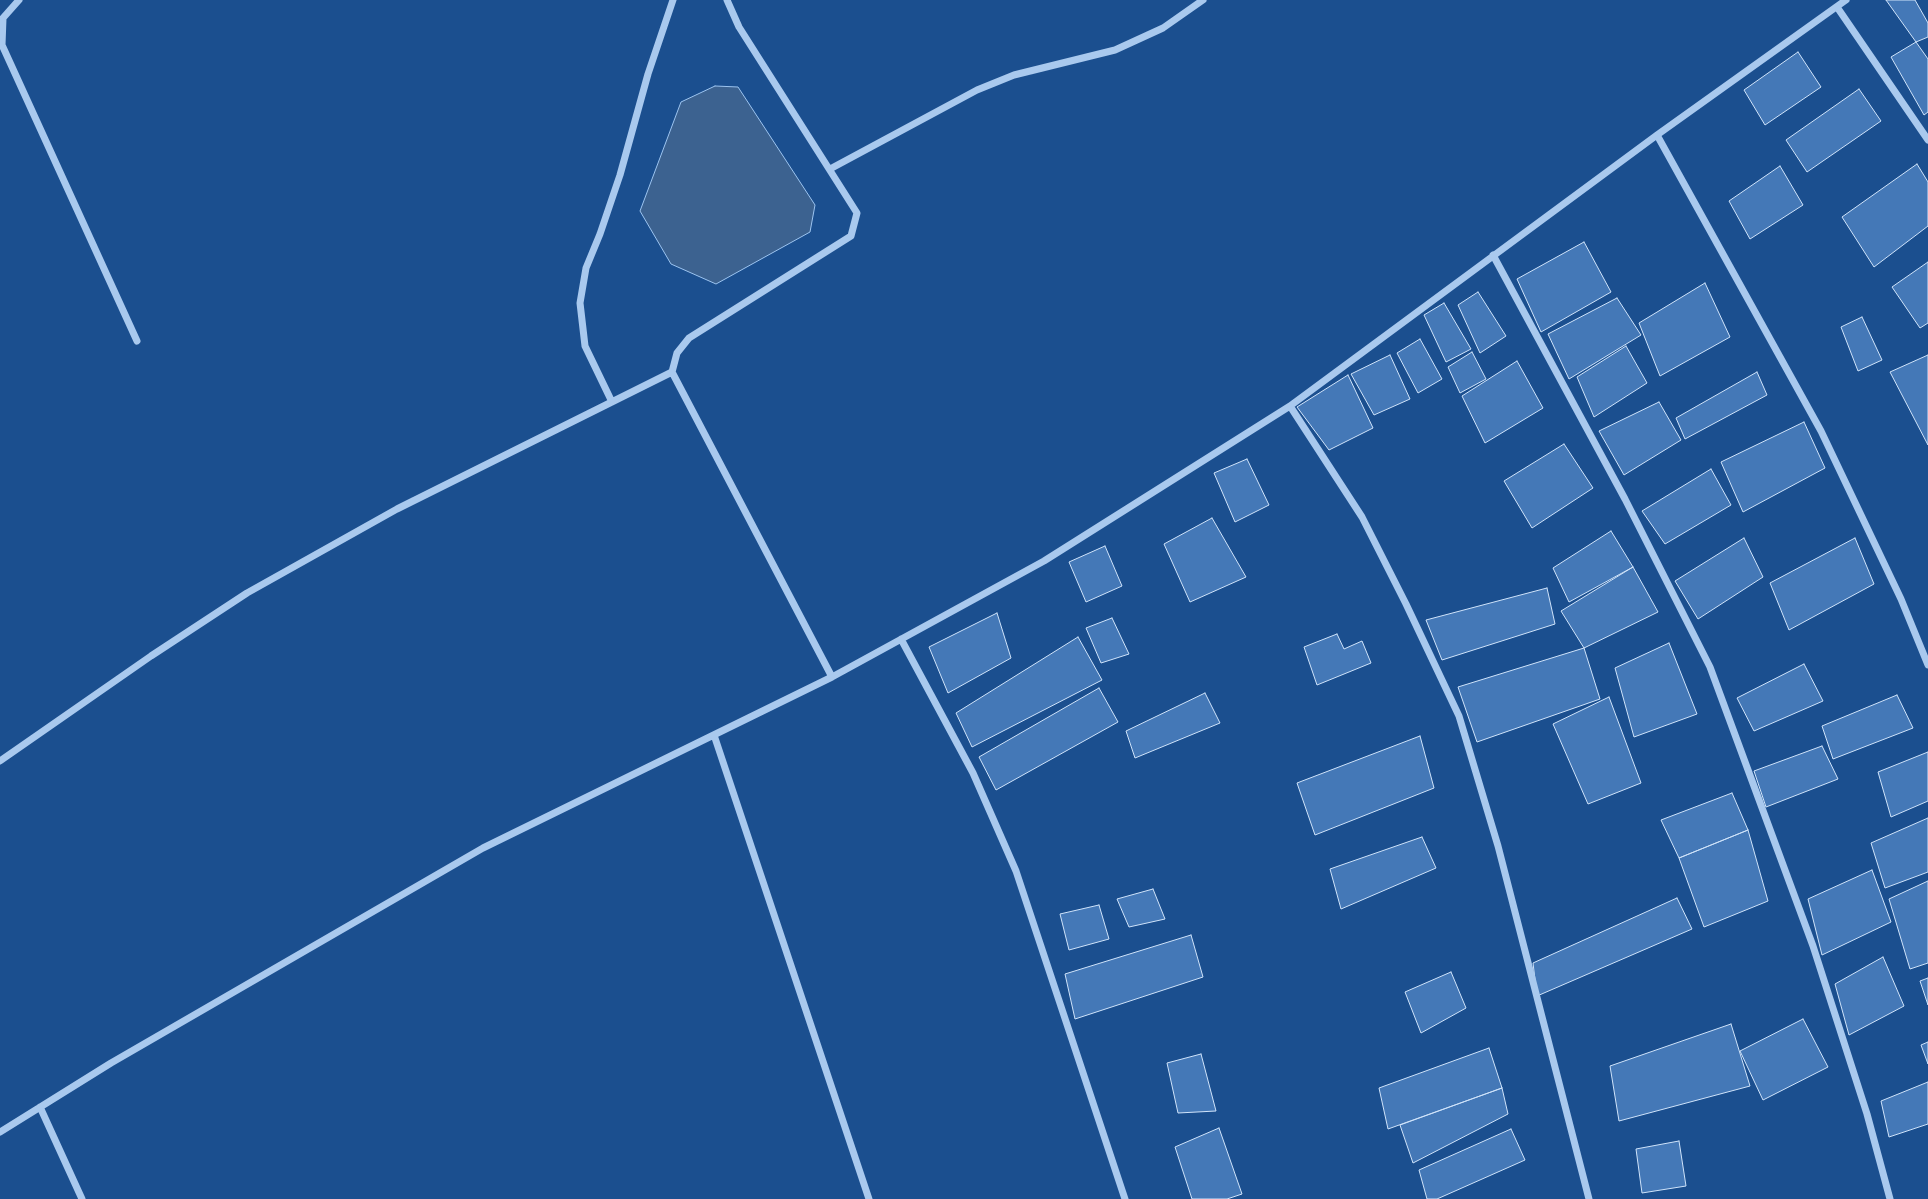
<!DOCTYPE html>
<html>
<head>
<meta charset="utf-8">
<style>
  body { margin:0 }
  canvas { display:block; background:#1b4f8f }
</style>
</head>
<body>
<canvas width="1928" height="1199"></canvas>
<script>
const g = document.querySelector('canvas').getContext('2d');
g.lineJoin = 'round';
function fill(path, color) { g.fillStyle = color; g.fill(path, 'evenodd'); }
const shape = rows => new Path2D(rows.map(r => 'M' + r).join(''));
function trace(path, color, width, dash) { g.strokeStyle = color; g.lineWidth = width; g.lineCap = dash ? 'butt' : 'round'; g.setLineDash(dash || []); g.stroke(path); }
const water = shape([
  [715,86,738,87,815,205,810,232,716,284,671,264,640,211,681,102,715,86]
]);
const building = shape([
  [1886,0,1915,0,1928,23,1928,37,1916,42,1886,0],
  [1916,42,1928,59,1928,112,1924,115,1891,57,1916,42],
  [1798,52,1821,87,1765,125,1744,90,1798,52],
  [1859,89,1881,121,1807,172,1786,140,1859,89],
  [1917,164,1928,182,1928,226,1874,267,1842,217,1917,164],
  [1780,166,1803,205,1750,239,1729,201,1780,166],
  [1584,242,1611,292,1541,332,1517,279,1584,242],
  [1928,262,1928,323,1920,328,1892,287,1928,262],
  [1705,283,1730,337,1660,376,1639,323,1705,283],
  [1478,292,1506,336,1480,353,1458,305,1478,292],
  [1617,298,1641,335,1569,379,1548,334,1617,298],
  [1444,303,1471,349,1446,362,1424,315,1444,303],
  [1862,317,1882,360,1858,371,1841,327,1862,317],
  [1420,339,1442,379,1418,393,1397,353,1420,339],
  [1626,346,1647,383,1594,417,1577,377,1626,346],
  [1472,352,1486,379,1460,393,1448,367,1472,352],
  [1390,355,1410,399,1374,415,1351,374,1390,355],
  [1928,355,1928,445,1890,372,1928,355],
  [1517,361,1543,408,1485,443,1462,396,1517,361],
  [1757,372,1767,395,1685,439,1676,418,1757,372],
  [1348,375,1373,428,1329,450,1297,407,1348,375],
  [1659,402,1681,440,1624,475,1599,431,1659,402],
  [1804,422,1825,468,1743,512,1721,462,1804,422],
  [1564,444,1593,488,1532,528,1504,481,1564,444],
  [1247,459,1269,505,1235,522,1214,473,1247,459],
  [1711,469,1731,505,1665,544,1642,511,1711,469],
  [1212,518,1246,577,1190,602,1164,544,1212,518],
  [1611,531,1633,567,1569,602,1553,568,1611,531],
  [1744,538,1763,577,1698,619,1675,581,1744,538],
  [1855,538,1874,584,1789,630,1770,583,1855,538],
  [1105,546,1122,586,1086,602,1069,562,1105,546],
  [1633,567,1658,612,1584,648,1561,611,1633,567],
  [1547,588,1555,624,1442,660,1426,620,1547,588],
  [997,613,1011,658,948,693,929,647,997,613],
  [1112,618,1129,654,1101,663,1086,628,1112,618],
  [1337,634,1344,649,1362,641,1371,663,1317,685,1304,647,1337,634],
  [1078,637,1102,680,972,747,956,713,1078,637],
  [1669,643,1697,714,1634,737,1615,668,1669,643],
  [1584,648,1600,699,1477,742,1458,687,1584,648],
  [1804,664,1823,701,1754,731,1737,698,1804,664],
  [1099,688,1118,722,996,790,979,757,1099,688],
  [1205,693,1220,723,1135,758,1126,731,1205,693],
  [1897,695,1913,728,1833,759,1822,726,1897,695],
  [1609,697,1641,783,1588,804,1553,724,1609,697],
  [1420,736,1434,788,1315,835,1297,783,1420,736],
  [1822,746,1838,779,1766,807,1754,771,1822,746],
  [1928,752,1928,801,1891,817,1878,772,1928,752],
  [1732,793,1748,830,1679,858,1661,820,1732,793],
  [1928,818,1928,872,1885,888,1871,843,1928,818],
  [1748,830,1768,901,1704,927,1679,858,1748,830],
  [1422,837,1436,868,1341,909,1330,869,1422,837],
  [1872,870,1891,922,1822,955,1808,899,1872,870],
  [1928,881,1928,963,1910,969,1889,899,1928,881],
  [1153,889,1165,919,1129,927,1117,899,1153,889],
  [1677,898,1692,929,1537,996,1533,963,1677,898],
  [1099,905,1109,939,1069,950,1060,914,1099,905],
  [1191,935,1203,977,1075,1019,1065,974,1191,935],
  [1883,957,1904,1006,1849,1035,1835,984,1883,957],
  [1451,972,1466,1008,1421,1033,1405,992,1451,972],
  [1928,978,1928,1005,1920,981,1928,978],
  [1803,1019,1828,1067,1763,1100,1740,1051,1803,1019],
  [1731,1024,1750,1086,1619,1121,1610,1066,1731,1024],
  [1928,1042,1928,1064,1921,1045,1928,1042],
  [1489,1048,1502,1088,1388,1129,1379,1088,1489,1048],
  [1201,1054,1216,1111,1178,1113,1167,1063,1201,1054],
  [1928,1082,1928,1124,1889,1137,1881,1101,1928,1082],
  [1502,1088,1508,1114,1413,1163,1400,1125,1502,1088],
  [1219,1128,1242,1194,1227,1199,1192,1199,1175,1147,1219,1128],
  [1511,1129,1525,1160,1437,1199,1427,1199,1419,1170,1511,1129],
  [1679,1141,1686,1186,1642,1193,1636,1149,1679,1141]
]);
const minor = shape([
  [19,0,3,18,2,45,137,341],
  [727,0,739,27,857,213,851,236,689,338,677,353,672,372,832,677],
  [1837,7,1928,140],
  [1657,135,1821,431,1901,599,1928,665],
  [830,169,977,90,1014,75,1115,50,1163,28,1203,0],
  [1493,255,1625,499,1710,667,1813,946,1867,1114,1890,1199],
  [612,402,585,346,580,303,586,268,600,234,620,175,648,74,673,0],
  [1290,406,1362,517,1406,604,1459,716,1498,846,1589,1199],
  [901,639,973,773,1016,871,1125,1199],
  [714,735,869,1199],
  [0,761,151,656,247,593,397,509,672,372],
  [40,1107,82,1199],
  [0,1132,111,1063,483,848,832,677,1044,561,1290,406,1657,135,1846,0]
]);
fill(water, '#3c6290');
trace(water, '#9cc4f0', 1);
fill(building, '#4478b7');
trace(building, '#cfe3fa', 1);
trace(minor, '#a9c9ee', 7);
</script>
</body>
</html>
